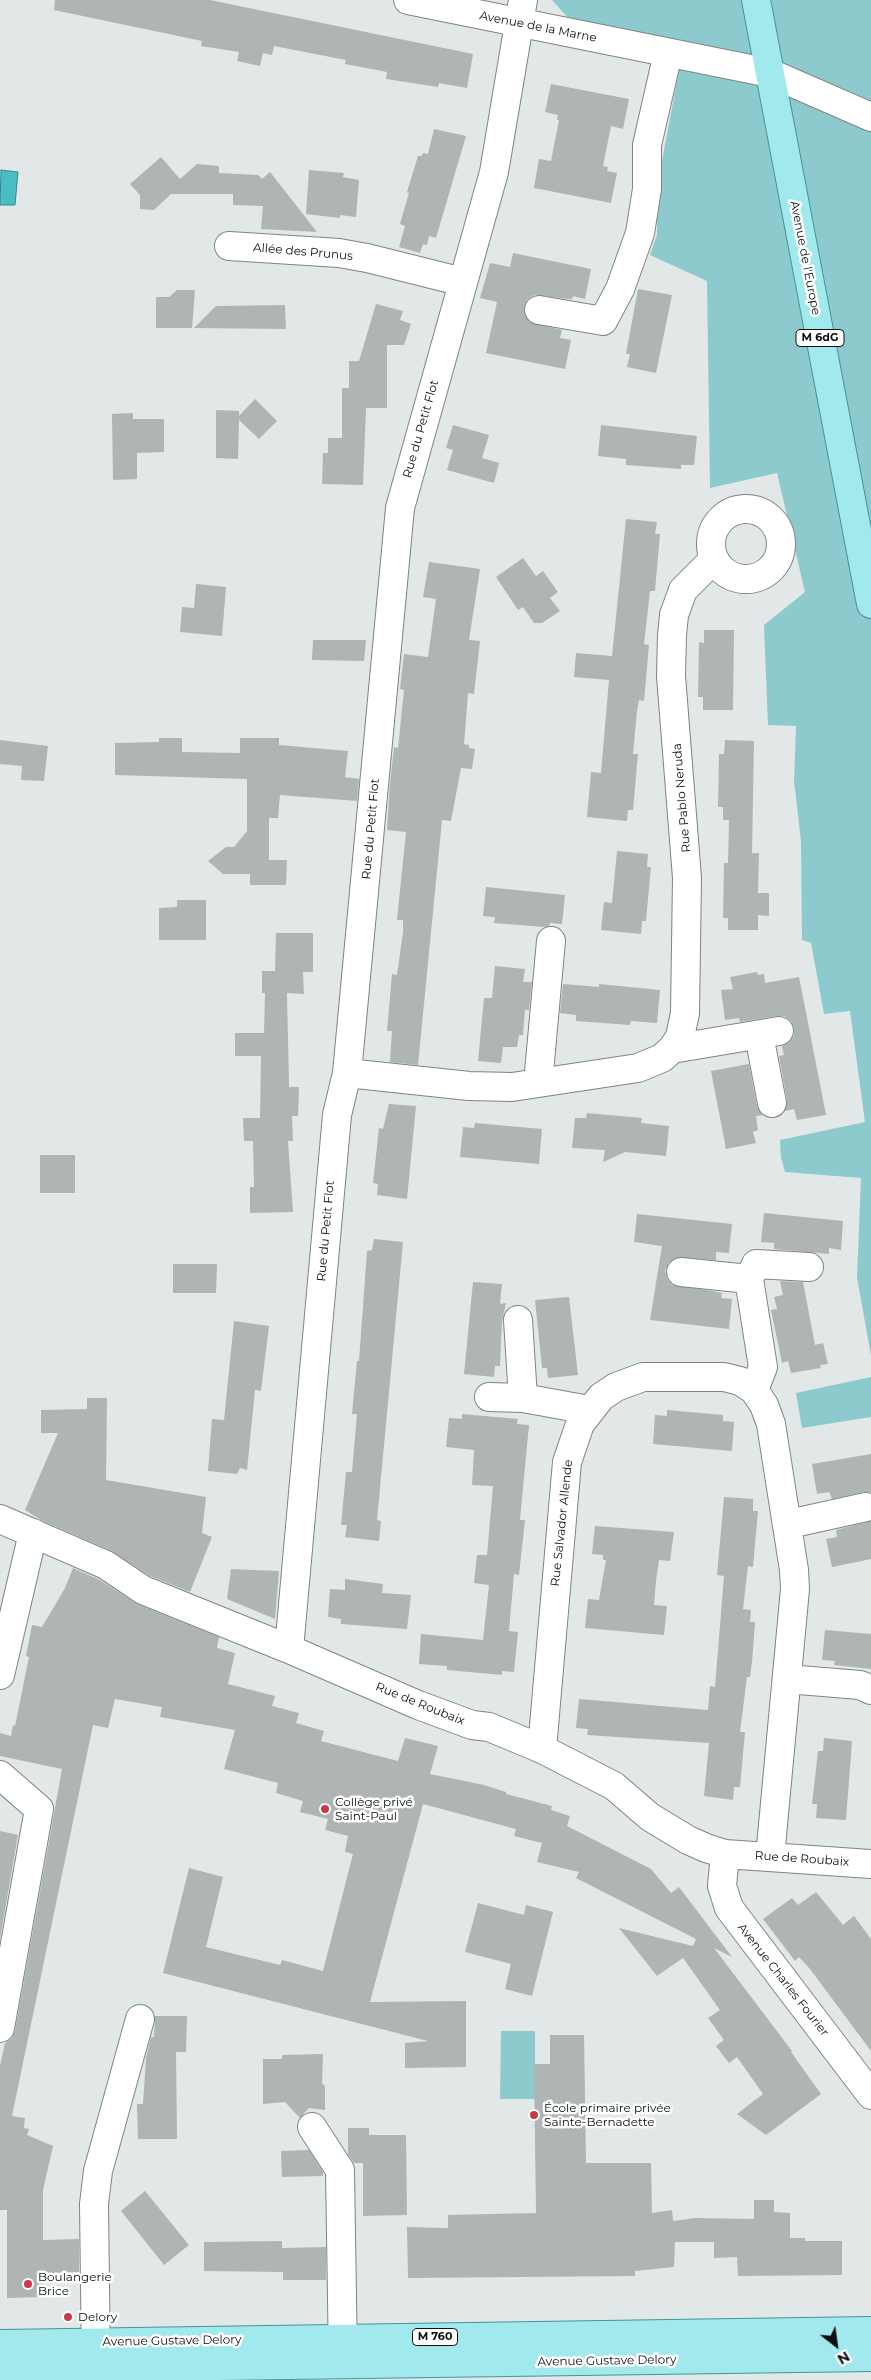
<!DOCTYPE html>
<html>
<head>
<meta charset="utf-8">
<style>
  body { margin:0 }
  #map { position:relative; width:871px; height:2380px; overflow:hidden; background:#e2e8e8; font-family:Montserrat,sans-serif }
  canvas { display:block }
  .north { position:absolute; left:811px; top:2320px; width:50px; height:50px; -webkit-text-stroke:4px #fff; paint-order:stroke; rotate:150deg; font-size:14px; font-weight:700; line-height:20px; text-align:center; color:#0d0f0f }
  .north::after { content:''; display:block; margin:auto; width:18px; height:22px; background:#0d0f0f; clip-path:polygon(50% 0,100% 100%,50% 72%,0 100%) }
</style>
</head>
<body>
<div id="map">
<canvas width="871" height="2380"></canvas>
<div class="north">N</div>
</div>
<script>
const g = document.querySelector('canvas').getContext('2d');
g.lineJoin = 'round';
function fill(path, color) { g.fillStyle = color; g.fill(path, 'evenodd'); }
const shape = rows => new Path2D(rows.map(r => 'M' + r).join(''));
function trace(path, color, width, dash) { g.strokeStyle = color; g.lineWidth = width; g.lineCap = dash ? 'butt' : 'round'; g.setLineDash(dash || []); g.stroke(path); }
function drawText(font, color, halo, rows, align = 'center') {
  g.font = font + ' Montserrat,sans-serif'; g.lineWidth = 5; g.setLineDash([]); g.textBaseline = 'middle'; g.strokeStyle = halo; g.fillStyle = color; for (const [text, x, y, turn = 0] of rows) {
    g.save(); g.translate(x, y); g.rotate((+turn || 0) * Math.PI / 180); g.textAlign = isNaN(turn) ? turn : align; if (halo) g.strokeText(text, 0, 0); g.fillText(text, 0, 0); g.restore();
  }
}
const green = shape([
  [552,0,871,0,871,1356,857,1277,861,1178,785,1172,781,1158,780,1140,865,1122,850,1011,824,1014,811,943,802,940,801,841,794,781,796,726,768,725,764,625,805,592,777,473,710,488,707,281,650,255,657,235,657,187,684,44,570,20],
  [871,1377,871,1417,802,1428,796,1393],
  [501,2031,535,2031,535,2099,500,2099]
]);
const water = shape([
  [1,170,18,172,15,205,0,205,1,170]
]);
const building = shape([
  [55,0,210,0,473,54,467,88,439,83,438,87,386,79,387,72,345,64,346,60,274,46,272,55,263,53,260,66,237,61,239,52,201,46,202,41,54,10],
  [551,84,629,99,623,129,611,126,603,166,608,167,607,171,617,173,611,203,534,188,539,159,551,161,559,120,557,120,558,115,545,112],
  [434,129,466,136,436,238,429,236,427,245,423,244,420,253,399,247,405,226,400,224,409,193,407,192,418,156,422,156,423,153,428,154],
  [161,157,180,179,197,164,219,166,219,173,258,175,262,179,270,172,317,232,261,229,263,206,233,205,233,194,171,194,154,210,140,209,140,195,130,184],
  [309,170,344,173,343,177,359,180,356,217,340,215,340,218,306,214],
  [513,253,591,269,585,299,573,296,572,299,569,299,534,295,527,300,524,307,525,316,529,322,562,330,560,338,571,340,565,369,486,353,497,302,480,298,490,263,510,267],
  [638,289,672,295,656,373,627,367,630,354,626,354],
  [177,290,195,290,192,328,156,328,156,297,169,297],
  [376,304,403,311,400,320,411,324,404,345,387,345,387,408,366,408,363,485,322,484,323,453,328,453,328,438,342,438,342,388,349,388,349,361,359,361],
  [285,305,286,329,194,328,216,306],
  [255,399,277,421,259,439,239,420,238,459,216,458,216,410,239,411,239,416],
  [133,413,133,419,164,419,164,452,137,453,137,479,113,480,112,414],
  [453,425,489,435,482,458,499,463,494,483,447,470,453,450,446,448],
  [601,425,697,436,694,465,681,465,681,469,626,465,626,459,598,456],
  [626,519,657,522,655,534,660,534,655,591,650,591,644,644,649,645,644,701,639,700,637,711,633,754,638,754,633,810,628,810,627,821,587,817,591,772,601,773,609,680,574,677,576,653,612,656],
  [523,558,536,576,543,571,558,592,550,598,560,611,542,623,534,623,523,607,518,610,496,577],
  [429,562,480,569,469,640,480,641,474,694,468,693,464,744,469,745,469,748,475,749,472,769,461,768,451,821,442,820,418,1065,390,1062,392,1031,387,1031,392,974,397,975,403,932,403,920,397,920,406,832,387,830,390,783,394,747,398,748,404,690,400,689,404,654,428,657,436,599,423,597],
  [196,584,226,587,222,636,180,632,182,607,194,608],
  [704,630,734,630,733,710,703,710,703,697,698,697,699,642,704,643],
  [313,640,366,640,364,661,312,660],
  [159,738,182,738,182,752,240,753,240,738,279,738,279,745,348,751,345,777,359,779,357,801,280,795,278,818,269,818,269,860,287,860,286,885,250,885,250,874,223,874,208,861,226,847,234,847,247,831,247,779,115,775,115,743,159,742],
  [0,740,48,746,44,781,21,780,22,766,0,764],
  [725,740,754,741,752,853,759,853,758,893,769,893,769,916,758,915,758,930,728,930,728,918,723,918,724,863,728,863,729,820,723,820,723,807,718,807,719,754,724,754],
  [617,851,648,854,647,867,651,867,646,921,642,921,641,934,601,930,604,902,612,903],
  [486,887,565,895,562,924,550,923,549,926,544,927,494,923,495,917,483,916],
  [177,900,206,900,206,940,159,940,159,908,177,907],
  [276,933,313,933,313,972,303,972,304,994,287,993,289,1087,299,1087,298,1116,292,1116,293,1141,288,1141,293,1212,250,1213,250,1187,254,1187,253,1141,244,1141,243,1118,260,1118,261,1056,235,1056,235,1033,264,1033,265,993,262,993,262,971,275,971],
  [495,966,525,969,523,982,532,982,529,1010,525,1010,523,1035,519,1035,517,1047,503,1047,501,1063,478,1061,484,998,492,998],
  [757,972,758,975,764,974,765,983,799,977,826,1115,797,1120,794,1109,785,1111,787,1100,779,1056,784,1055,782,1046,789,1043,794,1036,794,1028,791,1021,784,1016,777,1016,740,1022,739,1018,725,1020,721,990,733,989,730,977],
  [563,984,599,987,599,984,660,990,657,1023,631,1021,630,1025,576,1021,576,1015,560,1013],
  [749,1064,757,1106,763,1115,756,1116,758,1130,753,1132,756,1143,726,1149,711,1071],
  [389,1104,416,1106,407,1199,377,1195,378,1184,373,1183,379,1128,383,1129],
  [587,1113,642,1118,641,1123,669,1126,666,1156,625,1152,603,1162,605,1150,572,1148,575,1118,586,1118],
  [475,1123,542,1129,539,1164,460,1157,463,1127,474,1128],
  [40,1155,75,1155,75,1193,40,1193],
  [764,1213,843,1221,841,1250,829,1248,829,1254,774,1249,774,1243,761,1242],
  [637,1214,732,1224,729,1253,716,1252,716,1260,675,1258,669,1262,665,1271,667,1279,672,1285,713,1291,722,1293,721,1298,732,1299,729,1329,650,1320,662,1246,634,1242],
  [374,1239,403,1242,377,1520,381,1521,379,1541,345,1537,347,1525,341,1525,346,1472,352,1472,357,1414,352,1414,357,1361,359,1361,367,1251,372,1250],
  [173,1264,217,1264,216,1293,173,1293],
  [780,1281,803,1282,815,1345,823,1343,828,1364,820,1365,821,1368,791,1373,788,1361,782,1363,771,1310,777,1309,774,1297,783,1295],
  [473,1282,502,1284,500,1304,506,1303,502,1321,500,1366,495,1366,494,1377,464,1374],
  [569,1297,578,1375,548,1378,547,1368,542,1368,535,1300],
  [234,1321,269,1326,261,1391,255,1390,247,1470,240,1468,237,1474,208,1471,212,1419,224,1420],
  [87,1398,107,1398,106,1480,206,1497,202,1533,212,1537,190,1592,150,1576,112,1551,41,1520,25,1510,58,1433,41,1433,41,1410,87,1409],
  [667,1410,723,1415,723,1421,734,1422,732,1451,653,1444,655,1415,667,1416],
  [462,1414,518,1419,517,1424,529,1425,520,1520,525,1520,519,1575,514,1574,509,1631,518,1632,514,1672,502,1671,502,1675,447,1670,447,1666,419,1664,421,1634,483,1640,489,1585,474,1583,477,1555,487,1555,493,1486,472,1485,474,1450,446,1447,449,1418,462,1419],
  [871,1454,871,1492,863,1492,832,1499,829,1492,817,1494,812,1464],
  [724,1497,753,1499,753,1511,758,1511,753,1567,748,1566,743,1609,751,1610,750,1622,755,1622,752,1662,750,1677,747,1677,740,1732,745,1732,740,1787,734,1787,733,1800,704,1796,709,1743,587,1735,588,1729,576,1728,579,1699,708,1710,710,1686,715,1687,724,1576,717,1575],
  [871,1521,871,1559,832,1567,826,1539,837,1537,836,1530],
  [595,1526,674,1532,670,1561,659,1560,656,1581,654,1605,667,1606,664,1635,585,1628,588,1599,599,1600,606,1560,603,1560,603,1555,592,1554],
  [73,1568,98,1579,137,1604,219,1637,217,1648,235,1653,228,1684,275,1696,272,1706,299,1713,296,1723,324,1731,321,1741,398,1761,405,1738,438,1746,430,1774,484,1785,506,1792,506,1794,552,1806,551,1810,570,1816,567,1826,651,1869,671,1893,679,1887,732,1957,714,1948,792,2051,791,2052,821,2094,766,2135,737,2114,763,2094,737,2057,729,2063,716,2046,724,2040,708,2018,720,2010,683,1958,657,1976,619,1928,693,1946,696,1939,576,1878,579,1872,537,1862,542,1843,514,1836,516,1829,423,1804,370,2002,466,2001,466,2067,405,2068,405,2043,428,2041,163,1973,189,1868,223,1877,206,1947,280,1965,282,1960,323,1971,353,1854,345,1852,348,1836,325,1830,328,1819,300,1812,303,1801,276,1793,278,1783,224,1769,235,1730,160,1717,162,1707,115,1699,108,1728,93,1725,12,2116,25,2118,24,2128,29,2129,27,2135,53,2146,43,2190,43,2240,79,2239,79,2272,58,2273,58,2277,43,2277,43,2297,7,2298,7,2210,0,2210,0,2066,5,2043,12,2038,15,2031,62,1769,0,1756,0,1733,11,1736,13,1725,15,1726,29,1657,26,1656,32,1625,42,1627,65,1588],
  [231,1569,279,1571,275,1619,227,1599],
  [345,1579,383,1584,382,1593,411,1595,407,1629,341,1624,341,1619,328,1617,330,1589,345,1590],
  [825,1630,871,1634,871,1669,834,1665,835,1661,822,1660],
  [824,1738,852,1741,846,1820,816,1818,817,1804,812,1804,818,1751,823,1751],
  [0,1831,18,1835,0,1939],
  [816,1892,843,1925,854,1916,871,1939,871,2051,810,1969,799,1957,795,1961,763,1919,792,1898,798,1905],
  [478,1903,524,1915,526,1905,553,1912,532,1996,505,1989,511,1964,465,1952],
  [155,2016,187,2016,186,2052,176,2052,177,2139,138,2139,137,2104,143,2104,146,2058,151,2037,154,2037],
  [550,2035,584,2035,586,2163,651,2163,652,2213,672,2210,673,2221,695,2218,754,2219,754,2200,774,2200,774,2212,790,2213,790,2238,805,2238,805,2241,842,2241,842,2275,738,2276,737,2257,714,2258,714,2242,675,2242,674,2267,635,2271,635,2276,408,2278,407,2227,448,2228,448,2215,536,2213,534,2064,550,2064],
  [323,2054,322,2083,325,2086,325,2110,309,2108,300,2118,285,2102,263,2104,263,2059,282,2059,282,2055],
  [348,2128,369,2128,369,2135,406,2135,407,2215,363,2216,363,2163,354,2163,348,2154],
  [309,2150,323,2172,323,2176,282,2177,281,2151],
  [145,2191,189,2245,164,2265,121,2211],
  [282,2241,282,2248,326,2247,326,2280,283,2280,283,2272,204,2271,204,2242]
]);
const minor = shape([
  [408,0,770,73,871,117],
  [229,246,339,253,367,258,463,282],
  [539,310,603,321,620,289,640,233,647,189,647,145,668,53],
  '711 544a35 35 0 1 1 70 0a35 35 0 1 1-70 0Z',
  [759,1035,772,1103],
  [672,1049,779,1031],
  [347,1073,469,1086,512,1087,638,1068,662,1058,672,1049,680,1037,685,1013,687,878,671,676,672,635,674,615,683,590,714,559],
  [538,1083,551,941],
  [681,1272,749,1279,756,1264,809,1267],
  [749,1279,763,1367,754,1390],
  [518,1320,523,1398],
  [489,1397,523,1398,589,1410],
  [0,1519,106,1565,143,1590,289,1649,418,1705,472,1725,489,1727,542,1749,614,1786,650,1817,688,1840,706,1848,725,1854,871,1864],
  [789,1524,866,1507],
  [289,1649,337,1115,347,1073,400,508,494,172,523,0],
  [0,1675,33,1533],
  [787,1679,860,1685,871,1690],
  [542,1749,567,1462,580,1424,601,1397,616,1387,643,1377,724,1377,740,1381,754,1390,764,1405,771,1424,794,1570,795,1589,770,1857],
  [0,1775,39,1809,0,2028],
  [725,1854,722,1886,729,1908,871,2095],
  [312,2127,340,2170,343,2362],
  [96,2366,94,2204,98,2171,140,2019]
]);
const major = shape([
  [756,0,871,604],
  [0,2344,871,2331],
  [0,2369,871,2357]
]);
const markers = [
  [325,1809,5,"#c93947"],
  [534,2115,5,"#c93947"],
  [28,2284,5,"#c93947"],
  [68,2317,5,"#c93947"]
];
const shields = [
  [820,338,48],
  [435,2337,45]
];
const shieldNames = [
  ["M 6dG",820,338],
  ["M 760",435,2337]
];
const streetNames = [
  ["Avenue de la Marne",538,27,11],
  ["Allée des Prunus",303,252,5],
  ["Avenue de l'Europe",805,258,79],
  ["Rue du Petit Flot",421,429,-74],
  ["Rue Pablo Neruda",682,798,-95],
  ["Rue du Petit Flot",371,829,-85],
  ["Rue du Petit Flot",326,1231,-85],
  ["Rue Salvador Allende",562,1523,-84],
  ["Rue de Roubaix",420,1704,22],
  ["Rue de Roubaix",802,1859,4],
  ["Avenue Charles Fourier",783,1980,52],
  ["Avenue Gustave Delory",172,2341,-1],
  ["Avenue Gustave Delory",607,2361,-1]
];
const poiNames = [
  ["Collège privé",335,1802],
  ["Saint-Paul",335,1816],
  ["École primaire privée",544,2108],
  ["Sainte-Bernadette",544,2122],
  ["Boulangerie",38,2277],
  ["Brice",38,2291],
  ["Delory",78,2317]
];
fill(green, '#8dcacd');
fill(water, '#49bdc3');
trace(water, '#37898d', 1);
fill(building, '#afb4b4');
trace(minor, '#7e8484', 30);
trace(major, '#449498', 30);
trace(minor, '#fff', 28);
trace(major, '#a1e9ed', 28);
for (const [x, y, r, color] of markers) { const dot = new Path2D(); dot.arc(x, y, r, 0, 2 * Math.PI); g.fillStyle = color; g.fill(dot); trace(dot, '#fff', 2); }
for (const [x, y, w] of shields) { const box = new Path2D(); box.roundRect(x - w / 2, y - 8.5, w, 17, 4); g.fillStyle = '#fff'; g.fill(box); trace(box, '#0d0f0f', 1); }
drawText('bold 11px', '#0d0f0f', null, shieldNames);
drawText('12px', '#0d0f0f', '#fff', streetNames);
drawText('12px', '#0d0f0f', '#fff', poiNames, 'left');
</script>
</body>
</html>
